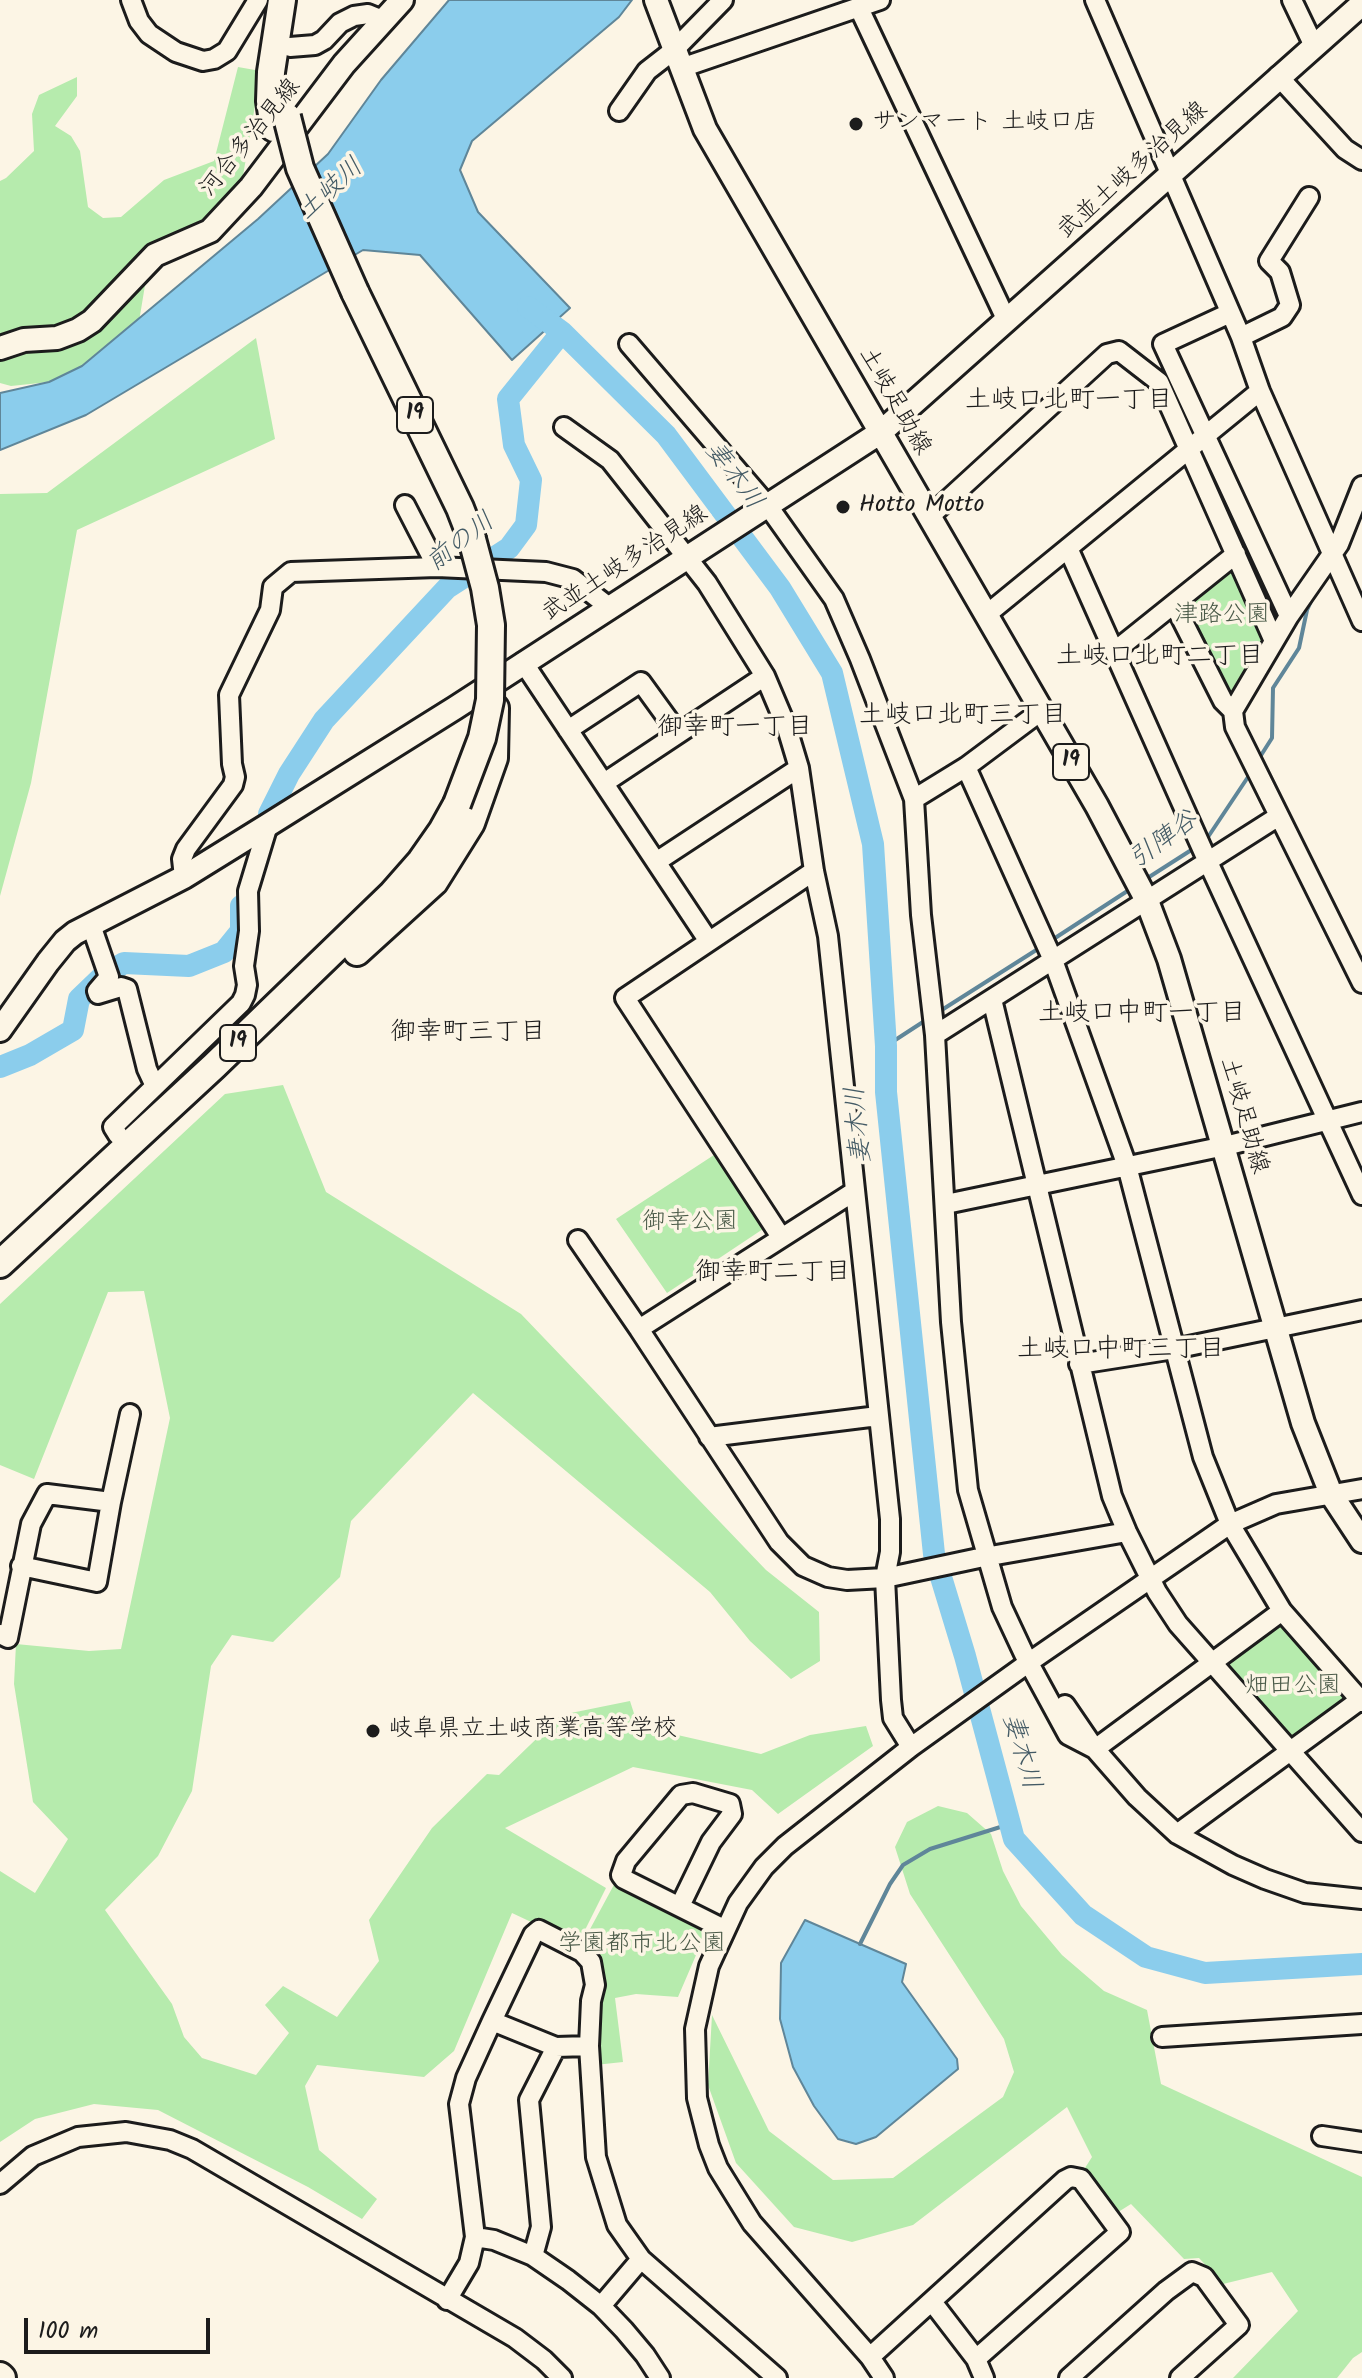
<!DOCTYPE html>
<html>
<head>
<meta charset="utf-8">
<style>
  body { margin:0 }
  #map { position:relative; width:1362px; height:2378px; overflow:hidden; background:#fcf5e5; font-family:Kalam,sans-serif }
  canvas { display:block }
  .scale { position:absolute; left:24px; top:2318px; width:186px; height:36px; box-sizing:border-box; border:4px solid #1c1c1c; border-top:0; padding-left:10px; font-size:24px; line-height:28px; white-space:nowrap; color:#1c1c1c; -webkit-text-stroke:6px #fcf5e5; paint-order:stroke }
</style>
</head>
<body>
<div id="map">
<canvas width="1362" height="2378"></canvas>
<div class="scale">100 m</div>
</div>
<script>
const g = document.querySelector('canvas').getContext('2d');
g.lineJoin = 'round';
function fill(path, color) { g.fillStyle = color; g.fill(path, 'evenodd'); }
const shape = rows => new Path2D(rows.map(r => 'M' + r).join(''));
function trace(path, color, width, dash) { g.strokeStyle = color; g.lineWidth = width; g.lineCap = dash ? 'butt' : 'round'; g.setLineDash(dash || []); g.stroke(path); }
function drawText(font, color, halo, rows, align = 'center') {
  g.font = font + ' Kalam,"Klee One",sans-serif'; g.lineWidth = 7; g.setLineDash([]); g.textBaseline = 'middle'; g.strokeStyle = halo; g.fillStyle = color; for (const [text, x, y, turn = 0] of rows) {
    g.save(); g.translate(x, y); g.rotate((+turn || 0) * Math.PI / 180); g.textAlign = isNaN(turn) ? turn : align; if (halo) g.strokeText(text, 0, 0); g.fillText(text, 0, 0); g.restore();
  }
}
const green = shape([
  [238,67,255,70,258,88,239,199,148,267,135,346,49,382,11,386,0,383,0,181,6,178,34,151,32,114,39,95,77,77,77,96,55,126,71,136,80,151,88,207,103,218,121,217,164,180,214,161],
  [256,338,275,439,77,530,31,783,0,896,0,494,47,493],
  [1231,564,1267,638,1231,698,1183,604],
  [283,1085,326,1192,521,1314,766,1570,819,1612,820,1661,791,1679,750,1641,710,1592,473,1393,351,1521,340,1577,273,1642,232,1635,211,1666,192,1791,158,1856,105,1910,172,2004,184,2037,202,2058,256,2075,289,2033,265,2005,283,1986,337,2017,379,1961,369,1920,432,1828,487,1774,499,1775,561,1715,630,1701,638,1726,761,1754,810,1735,866,1726,873,1746,778,1814,752,1790,633,1767,505,1828,606,1888,578,1944,512,1913,454,2051,424,2077,317,2065,305,2086,319,2150,377,2199,362,2219,308,2187,158,2110,94,2104,35,2119,0,2142,0,1871,35,1893,68,1839,33,1802,14,1684,16,1644,89,1651,121,1649,170,1418,144,1291,108,1292,34,1479,0,1465,0,1304,225,1094],
  [717,1153,766,1227,667,1293,616,1219],
  [1278,1619,1349,1697,1291,1741,1222,1663],
  [938,1806,967,1813,991,1834,1003,1871,1021,1906,1062,1955,1104,1991,1147,2010,1161,2084,1362,2177,1362,2352,1353,2358,1337,2378,1233,2378,1298,2311,1272,2272,1223,2284,1199,2258,1184,2259,1131,2204,1115,2214,1083,2171,1092,2157,1067,2107,913,2225,852,2242,794,2227,736,2163,708,2085,712,2015,769,2131,833,2180,893,2178,1003,2097,1014,2072,1004,2039,910,1894,895,1847,907,1822],
  [616,1881,709,1925,678,1997,636,1994,615,1998,623,2062,595,2065,582,1944]
]);
const water = shape([
  [449,0,632,0,619,17,472,141,460,170,478,212,570,308,512,360,420,255,363,250,86,415,0,450,0,393,49,382,82,366,258,219,328,154,381,80,449,0],
  [805,1920,906,1964,902,1982,957,2059,958,2069,876,2137,856,2144,838,2139,814,2106,793,2067,780,2019,781,1963,805,1920]
]);
const stream = shape([
  [1352,534,1362,511],
  [1258,760,1272,738,1273,688,1299,648,1307,610,1314,595],
  [1206,840,1252,771],
  [1146,879,1196,847],
  [1052,940,1132,888],
  [937,1013,1041,947],
  [886,1046,926,1020],
  [860,1944,890,1884,903,1865,930,1849,1010,1824]
]);
const river = shape([
  [528,307,562,332,666,435,780,588,832,673,873,844,886,1046,886,1092,934,1554,965,1656,1014,1839,1083,1915,1146,1957,1205,1973,1362,1964],
  [269,814,289,774,324,720,447,588,509,548,526,525,531,480,514,445,508,399,562,332],
  [0,1067,30,1055,73,1030,79,999,104,975,124,963,189,966,224,952,241,931,241,906]
]);
const minor = shape([
  [131,0,139,21,149,34,176,52,203,61,214,59,227,51,258,0],
  [1095,0,1241,337,1260,391,1362,621],
  [1292,0,1314,46],
  [859,8,1007,321],
  [290,47,315,45,324,40,340,23,354,16,368,14,385,21],
  [681,68,880,0],
  [1278,76,1345,149,1362,160],
  [619,111,647,71,674,50,723,0],
  [1230,313,1163,344,1289,616],
  [1241,337,1282,317,1290,305,1280,272,1269,261,1309,197],
  [629,344,768,506,834,599,860,659,914,799,921,915,935,1035,951,1322,968,1490,1002,1607,1024,1654,1068,1735,1095,1749,1137,1797,1177,1834,1233,1865,1265,1879,1305,1893,1362,1899],
  [564,427,610,460,707,583,765,676,787,728,799,768,814,871,828,936,890,1519,890,1552,885,1578,891,1700,893,1718,911,1747],
  [1362,486,1339,544,1289,616,1233,711,1235,727,1362,983],
  [405,505,437,567],
  [929,517,1107,354,1119,351,1159,382,1274,641],
  [1068,548,1208,862,1362,1195],
  [1174,604,1223,701,1233,711],
  [986,615,1260,391],
  [1115,651,1236,554],
  [523,662,708,940],
  [568,730,641,682,678,733],
  [966,767,1053,960,1127,1166,1203,1457,1230,1524,1282,1611,1362,1702],
  [604,783,765,676],
  [914,799,966,767,1041,711],
  [656,862,799,768],
  [184,877,182,859,186,849,233,785,235,777,232,764,229,695,270,610,273,587,291,572,437,567,546,572,573,579,609,607],
  [91,925,109,977,97,991,98,994,121,987,127,989,147,1069,154,1084],
  [992,999,1112,1496,1127,1532,1157,1592,1178,1624,1362,1832],
  [935,1035,1279,816],
  [118,1135,113,1127,241,1003,245,995,247,985,244,966,249,931,248,891,268,825],
  [855,1191,639,1329,779,1542,803,1566,828,1577,847,1580,885,1578,979,1558,1127,1532],
  [946,1204,1225,1146,1362,1112],
  [781,1237,625,998,814,871],
  [578,1240,639,1329],
  [1079,1364,1174,1349,1362,1310],
  [709,1437,878,1416],
  [21,1566,97,1582,111,1502],
  [0,1634,8,1638,31,1524,47,1494,111,1502,130,1414],
  [1065,1705,1095,1749,1282,1611],
  [1177,1834,1360,1700],
  [680,1906,711,1842,732,1814,730,1804,693,1793,681,1795,626,1861,621,1875,624,1879,724,1929],
  [492,2021,556,2047,589,2046],
  [1162,2037,1362,2024],
  [1322,2136,1362,2142],
  [0,2184,33,2156,78,2137,126,2132,170,2140,192,2149,515,2338,544,2360,562,2378],
  [475,2237,494,2240,533,2256,568,2280,601,2306,624,2330,645,2355,660,2378],
  [533,2256,541,2227,529,2100,556,2047],
  [447,2300,469,2263,475,2237,459,2104,466,2078,492,2021,533,1935,539,1930,582,1952,591,1962,595,1985,591,2001,589,2046,596,2157,617,2225,641,2259,777,2378],
  [933,2303,976,2359,984,2378],
  [601,2306,641,2259],
  [870,2357,1065,2180,1071,2177,1081,2179,1120,2232,976,2359],
  [884,2378,870,2357,752,2223,718,2168,709,2145,697,2098,695,2029,709,1966,738,1903,764,1867,785,1846,911,1747,1028,1663,1230,1524,1276,1504,1362,1489],
  [1069,2378,1166,2291,1192,2272,1204,2277,1239,2325,1180,2378]
]);
const major = shape([
  [656,0,705,129,1097,806,1147,901,1169,959,1303,1423,1331,1494,1362,1541],
  [0,348,24,340,57,338,78,330,92,321,155,255,210,231,251,187,344,64,402,0],
  [0,1030,48,962,65,941,75,933,184,877,268,825,455,708,881,432,1362,4]
]);
const highway = shape([
  [274,128,270,101,271,72,282,0],
  [355,292,460,508,472,539],
  [357,952,434,882,471,823,494,758,495,708],
  [0,1264,214,1066,392,894,421,861,442,831,457,804],
  [0,2376,2,2378]
]);
const highwayBridge = shape([
  [287,117,300,168,355,292],
  [457,804,482,738,490,700,491,625,485,588,472,539]
]);
const markers = [
  [856,124,8,"#1c1c1c"],
  [843,507,8,"#1c1c1c"],
  [373,1731,8,"#1c1c1c"]
];
const shields = [
  [415,415,36],
  [1071,762,36],
  [238,1043,36]
];
const shieldNames = [
  ["19",415,415],
  ["19",1071,762],
  ["19",238,1043]
];
const poiNames = [
  ["サンマート 土岐口店",872,124],
  ["Hotto Motto",859,507],
  ["岐阜県立土岐商業高等学校",389,1731]
];
const streetNames = [
  ["河合多治見線",252,139,-51],
  ["武並土岐多治見線",1134,172,-42],
  ["土岐足助線",893,402,60],
  ["武並土岐多治見線",626,565,-33],
  ["土岐足助線",1242,1116,74]
];
const parkNames = [
  ["津路公園",1222,617],
  ["御幸公園",690,1224],
  ["畑田公園",1293,1688],
  ["学園都市北公園",642,1946]
];
const waterNames = [
  ["土岐川",332,191,-42],
  ["妻木川",732,477,53],
  ["前の川",462,544,-38],
  ["引陣谷",1165,842,-36],
  ["妻木川",861,1125,-95],
  ["妻木川",1019,1752,74]
];
const neighbourhoodNames = [
  ["土岐口北町一丁目",1069,403],
  ["土岐口北町二丁目",1160,659],
  ["土岐口北町三丁目",963,718],
  ["御幸町一丁目",735,730],
  ["土岐口中町一丁目",1142,1016],
  ["御幸町三丁目",468,1035],
  ["御幸町二丁目",773,1275],
  ["土岐口中町三丁目",1121,1352]
];
fill(green, '#b6ebad');
fill(water, '#8bcdec');
trace(water, '#5f8699', 2);
trace(stream, '#5f8699', 4);
trace(river, '#8bcdec', 22);
trace(minor, '#1c1c1c', 24);
trace(major, '#1c1c1c', 28);
trace(highway, '#1c1c1c', 32);
trace(minor, '#fcf5e5', 18);
trace(major, '#fcf5e5', 22);
trace(highway, '#fcf5e5', 26);
trace(highwayBridge, '#1c1c1c', 32, []);
trace(highwayBridge, '#fcf5e5', 26);
for (const [x, y, r, color] of markers) { const dot = new Path2D(); dot.arc(x, y, r, 0, 2 * Math.PI); g.fillStyle = color; g.fill(dot); trace(dot, '#fcf5e5', 3); }
for (const [x, y, w] of shields) { const box = new Path2D(); box.roundRect(x - w / 2, y - 18, w, 36, 6); g.fillStyle = '#fcf5e5'; g.fill(box); trace(box, '#1c1c1c', 2); }
drawText('bold 22px', '#1c1c1c', null, shieldNames);
drawText('24px', '#1c1c1c', '#fcf5e5', poiNames, 'left');
drawText('24px', '#1c1c1c', '#fcf5e5', streetNames);
drawText('24px', '#4a5a48', '#fcf5e5', parkNames);
drawText('italic 26px', '#435a65', '#fcf5e5', waterNames);
drawText('26px', '#1c1c1c', '#fcf5e5', neighbourhoodNames);
</script>
</body>
</html>
